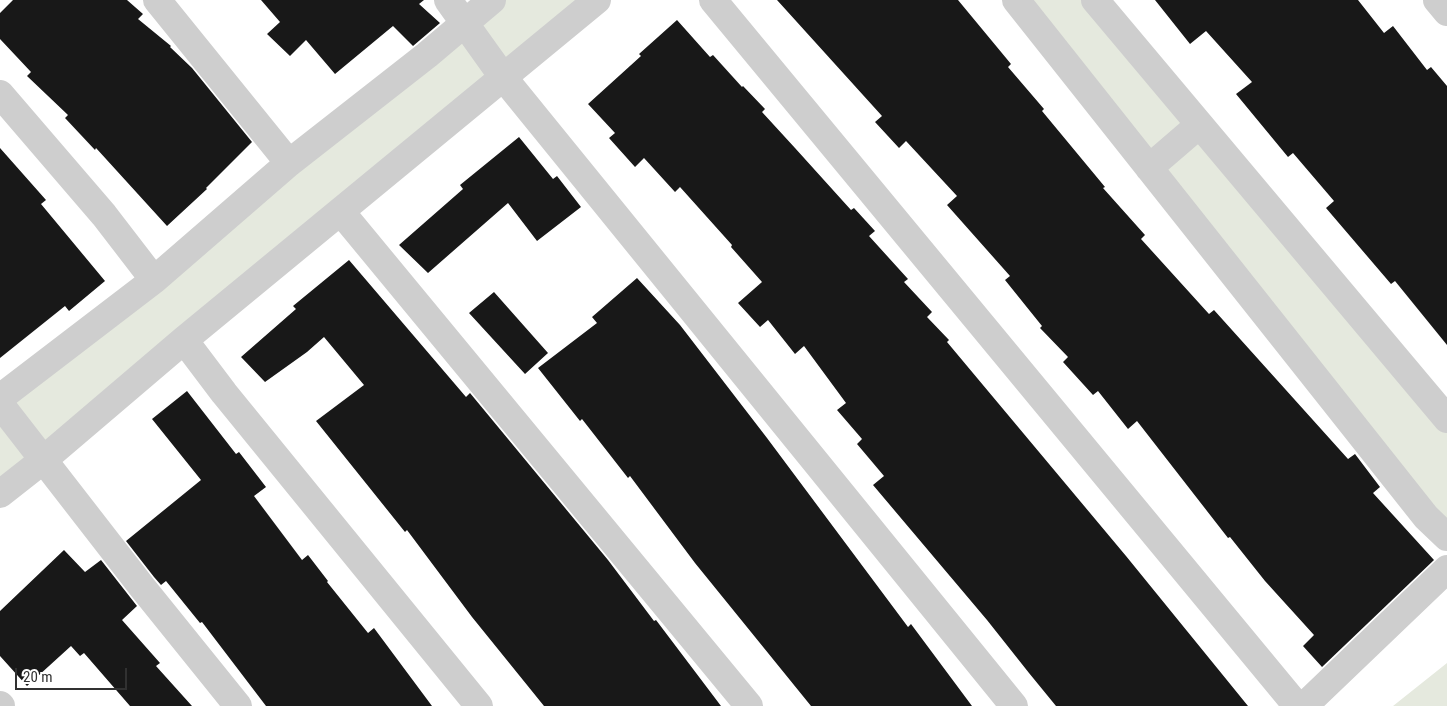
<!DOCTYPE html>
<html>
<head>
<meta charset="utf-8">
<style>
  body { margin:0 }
  #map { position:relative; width:1447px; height:706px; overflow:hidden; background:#fff; font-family:"Roboto Condensed",sans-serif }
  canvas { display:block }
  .scale { position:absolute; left:15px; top:668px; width:112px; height:22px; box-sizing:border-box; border:2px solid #313131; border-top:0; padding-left:6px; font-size:15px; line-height:18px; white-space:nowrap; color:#313131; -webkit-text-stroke:4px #fff; paint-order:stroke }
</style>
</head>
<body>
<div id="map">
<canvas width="1447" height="706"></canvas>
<div class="scale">20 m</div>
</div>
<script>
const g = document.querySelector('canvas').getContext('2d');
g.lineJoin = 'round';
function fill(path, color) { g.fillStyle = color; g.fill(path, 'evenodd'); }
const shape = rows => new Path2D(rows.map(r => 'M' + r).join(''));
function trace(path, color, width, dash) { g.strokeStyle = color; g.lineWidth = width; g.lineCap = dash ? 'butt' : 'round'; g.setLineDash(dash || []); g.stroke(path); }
const green = shape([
  [492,0,597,0,0,494,0,398],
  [1016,0,1095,0,1447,419,1447,537],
  [1447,663,1447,706,1393,706]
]);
const building = shape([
  [13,0,127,0,143,14,138,19,171,46,170,47,192,68,252,142,206,188,207,189,167,226,96,148,95,150,65,118,68,115,27,76,31,72,0,39,0,13],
  [261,0,424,0,419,4,440,23,413,46,393,26,335,74,306,40,290,56,267,34,280,22],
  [777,0,958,0,1011,64,1008,67,1044,109,1042,111,1105,187,1103,188,1145,235,1141,239,1209,314,1214,310,1348,459,1355,454,1380,487,1373,493,1434,560,1322,667,1303,646,1314,635,1265,581,1230,537,1228,538,1137,421,1128,429,1098,391,1093,395,1063,362,1068,357,1040,328,1042,326,1005,280,1010,276,947,205,957,196,906,141,899,148,875,122,882,116],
  [1155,0,1358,0,1384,33,1393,26,1427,70,1431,67,1447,86,1447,345,1395,281,1391,284,1326,208,1334,201,1293,153,1288,157,1236,94,1252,82,1206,31,1190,44],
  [677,20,710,57,713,55,742,87,743,86,765,109,762,112,795,148,851,210,854,208,875,231,869,236,908,279,904,282,932,312,927,317,949,340,947,342,1126,556,1248,706,1056,706,1029,673,987,620,873,485,884,476,857,444,862,439,837,410,846,403,804,346,795,354,768,320,760,327,738,303,762,282,731,247,732,245,680,187,675,192,644,158,635,167,609,138,615,133,588,104,641,56,639,54],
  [519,137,553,179,557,176,581,207,537,241,508,203,428,273,399,245,463,189,460,185],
  [0,148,46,200,41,204,105,281,69,311,65,306,0,358],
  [349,260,466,397,470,393,608,560,654,621,656,620,721,706,544,706,472,617,407,530,405,532,316,421,364,385,324,337,307,352,265,382,241,357,296,309,293,306],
  [637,278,680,325,767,438,908,627,911,624,972,706,811,706,695,563,630,476,628,478,582,419,580,421,538,368,597,323,592,317],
  [494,292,548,353,525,374,469,313],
  [187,391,236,454,239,452,266,487,254,496,302,560,308,555,328,581,327,582,368,633,374,628,432,706,266,706,202,622,200,623,166,581,161,585,154,577,126,541,201,480,152,419],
  [64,550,85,572,101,560,137,606,122,620,160,663,156,666,192,706,130,706,84,653,80,656,71,646,27,686,0,656,0,611]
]);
const street = shape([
  [157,0,289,163],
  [448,0,503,77,1014,706],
  [713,0,1297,706],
  [1016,0,1426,517,1447,537],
  [1095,0,1447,419],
  [1437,0,1447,12],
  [0,94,104,215,154,280],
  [1149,168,1199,125],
  [341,212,749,706],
  [184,340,224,393,479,706],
  [0,398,154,280,289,163,427,55,492,0],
  [0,404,142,587,238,706],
  [0,494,42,461,184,340,597,0],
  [0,705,1,706],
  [1304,706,1447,569]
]);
fill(green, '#e5e9de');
fill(building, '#181818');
trace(street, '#cecece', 28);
</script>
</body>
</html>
